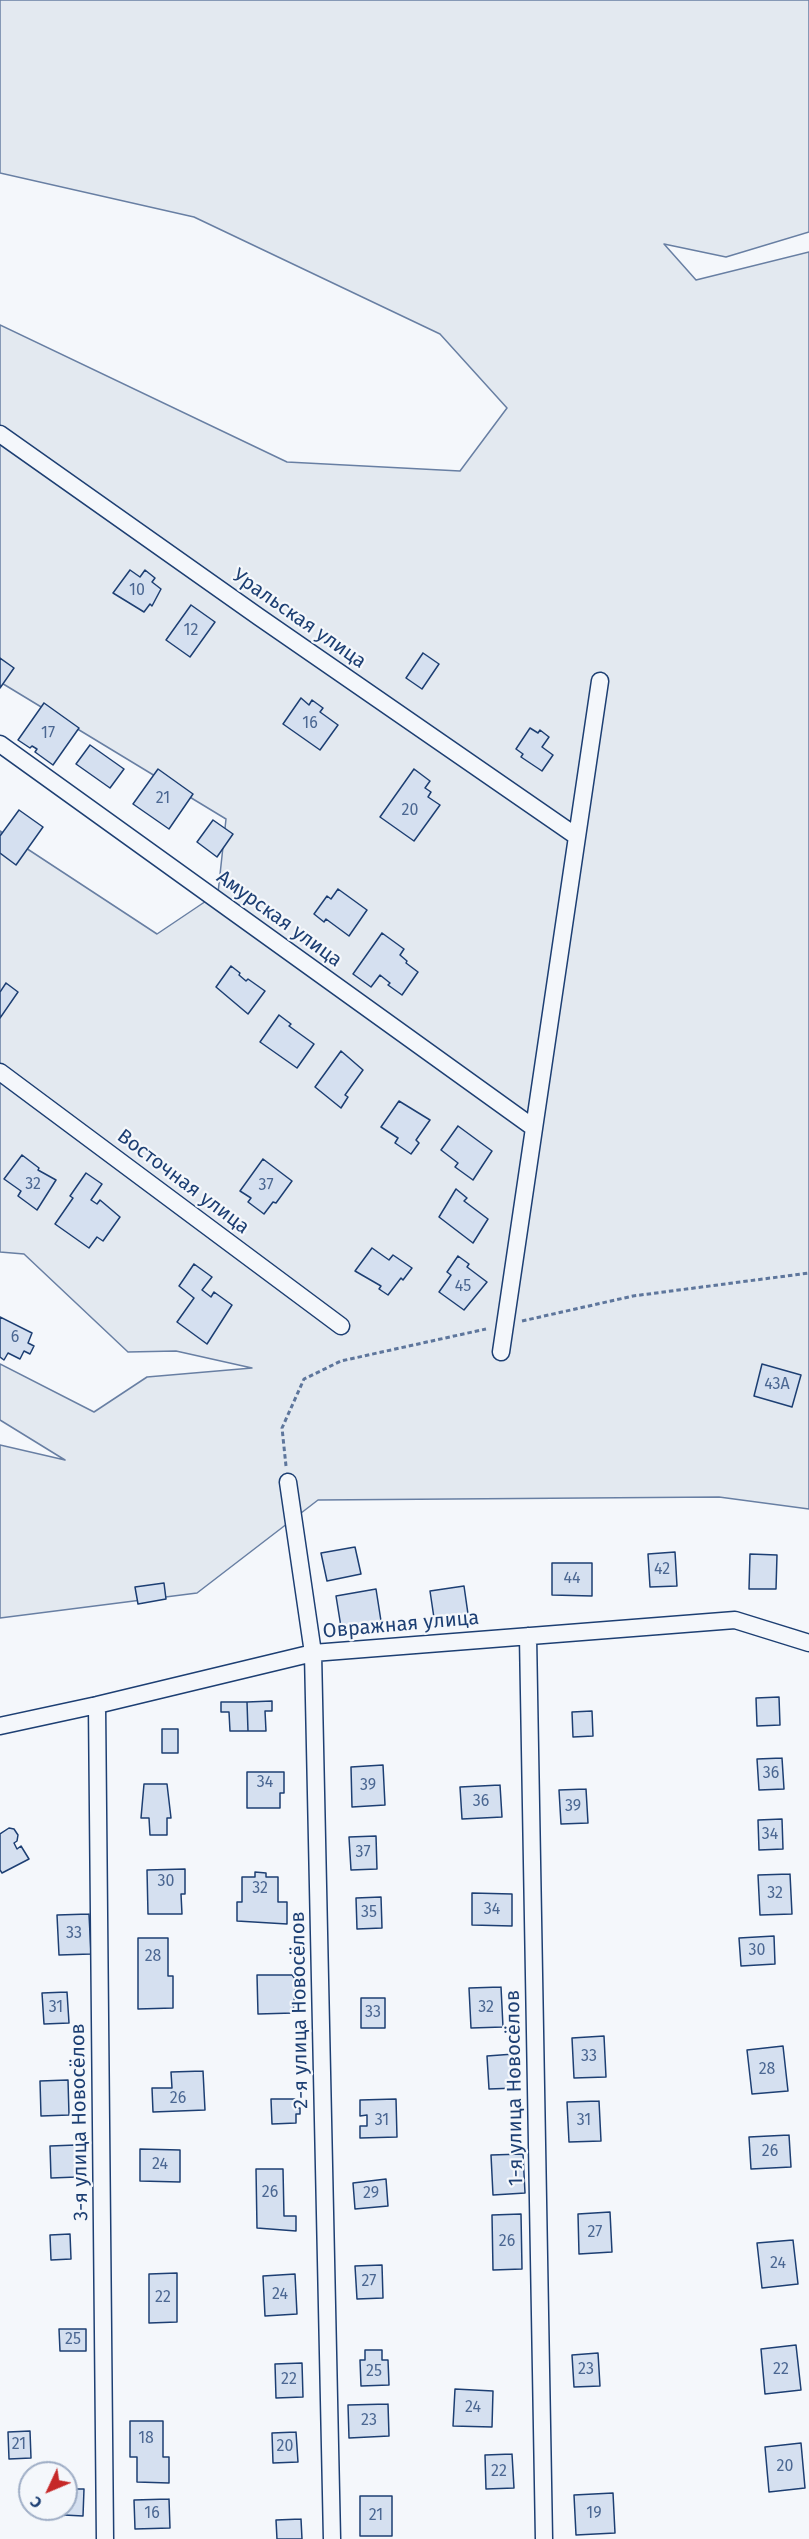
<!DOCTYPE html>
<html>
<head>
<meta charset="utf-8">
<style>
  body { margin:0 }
  #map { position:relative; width:809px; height:2539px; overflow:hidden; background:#f4f7fb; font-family:"Fira Sans",sans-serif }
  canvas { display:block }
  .north { position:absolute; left:18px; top:2461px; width:60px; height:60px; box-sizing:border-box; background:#f4f7fb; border:2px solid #9eadc5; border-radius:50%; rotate:226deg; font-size:16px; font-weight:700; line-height:24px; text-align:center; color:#1d3f73 }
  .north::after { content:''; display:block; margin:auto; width:21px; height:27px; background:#c62828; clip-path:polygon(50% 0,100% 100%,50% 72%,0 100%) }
</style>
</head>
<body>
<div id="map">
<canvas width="809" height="2539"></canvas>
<div class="north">С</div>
</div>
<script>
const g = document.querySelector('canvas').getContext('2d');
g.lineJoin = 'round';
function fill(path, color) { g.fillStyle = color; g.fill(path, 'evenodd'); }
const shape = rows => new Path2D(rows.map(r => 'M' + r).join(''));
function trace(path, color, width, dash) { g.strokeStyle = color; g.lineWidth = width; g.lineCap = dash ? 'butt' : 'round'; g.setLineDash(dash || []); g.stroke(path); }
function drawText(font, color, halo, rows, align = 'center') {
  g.font = font + ' "Fira Sans",sans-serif'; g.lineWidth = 4.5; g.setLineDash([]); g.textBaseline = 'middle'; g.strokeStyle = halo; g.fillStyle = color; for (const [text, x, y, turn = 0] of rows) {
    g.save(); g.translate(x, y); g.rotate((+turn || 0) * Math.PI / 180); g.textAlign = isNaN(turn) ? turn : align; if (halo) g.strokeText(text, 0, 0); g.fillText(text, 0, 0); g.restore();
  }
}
const green = shape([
  [0,0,809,0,809,232,726,257,664,244,696,280,809,252,809,1509,719,1497,318,1500,197,1593,0,1618,0,1445,65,1460,0,1420,0,1364,94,1412,147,1377,252,1368,176,1351,128,1352,24,1254,0,1252,0,831,157,934,218,893,226,819,0,682,0,325,287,462,460,471,507,408,440,334,194,217,0,173,0,0]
]);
const building = shape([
  [130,570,140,577,145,570,155,578,152,582,161,589,152,606,150,604,144,612,113,593,130,570],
  [191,605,215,622,190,657,166,640,191,605],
  [423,653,439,664,422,689,406,678,423,653],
  [0,658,14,668,0,688,0,658],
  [301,698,309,705,312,700,323,708,320,712,338,725,320,750,283,724,301,698],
  [44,703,79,728,53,765,35,752,37,749,32,746,30,748,18,740,44,703],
  [530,728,538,733,540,730,549,737,542,747,553,755,542,771,521,757,523,754,516,749,530,728],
  [90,745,124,769,110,788,76,764,90,745],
  [158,769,193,794,169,829,133,804,158,769],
  [414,769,430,781,425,788,431,792,428,797,440,805,414,841,380,817,414,769],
  [19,810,43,827,16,865,0,853,0,836,19,810],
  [213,820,233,834,217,857,197,842,213,820],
  [338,889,367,910,349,936,326,919,324,922,314,914,327,896,331,899,338,889],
  [382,933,404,949,400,955,407,961,406,963,418,972,402,995,388,985,390,983,380,975,371,987,353,974,382,933],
  [231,966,240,973,239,975,246,981,248,979,265,991,248,1014,216,987,231,966],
  [6,983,18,992,0,1018,0,992,6,983],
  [279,1015,291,1024,289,1026,314,1044,297,1068,260,1042,279,1015],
  [341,1051,363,1070,345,1095,348,1097,341,1108,315,1087,341,1051],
  [399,1101,430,1120,416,1140,419,1143,411,1154,395,1143,398,1138,381,1127,399,1101],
  [458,1126,492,1151,473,1180,455,1167,458,1163,441,1150,458,1126],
  [22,1155,39,1168,38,1170,56,1180,37,1210,18,1196,21,1191,4,1179,22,1155],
  [263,1159,292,1181,276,1203,273,1202,264,1214,248,1202,251,1198,240,1191,263,1159],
  [86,1173,102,1184,91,1200,97,1204,100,1200,120,1217,103,1241,97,1237,89,1248,55,1224,73,1198,70,1196,86,1173],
  [456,1189,467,1198,464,1201,488,1219,473,1243,439,1217,456,1189],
  [372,1248,389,1260,393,1255,412,1268,403,1280,401,1278,388,1295,379,1289,381,1286,355,1271,372,1248],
  [458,1256,469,1264,467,1267,487,1282,464,1310,439,1292,451,1275,447,1272,458,1256],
  [194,1264,212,1277,202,1290,211,1297,214,1292,232,1305,207,1344,177,1322,194,1298,179,1286,194,1264],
  [0,1317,32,1333,28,1343,34,1346,30,1354,24,1351,20,1359,8,1353,4,1360,0,1357,0,1317],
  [762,1364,801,1375,792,1407,754,1396,762,1364],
  [355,1547,361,1574,327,1581,321,1553,355,1547],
  [675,1552,677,1586,650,1587,648,1554,675,1552],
  [750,1554,777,1555,776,1589,749,1589,750,1554],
  [552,1563,592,1563,592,1596,552,1595,552,1563],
  [164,1583,166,1599,138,1604,135,1587,164,1583],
  [464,1586,468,1614,434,1618,430,1591,464,1586],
  [376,1589,381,1621,341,1627,336,1596,376,1589],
  [779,1697,780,1725,757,1726,756,1698,779,1697],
  [272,1701,272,1711,265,1711,266,1731,248,1731,247,1702,272,1701],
  [221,1702,247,1702,248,1731,230,1731,229,1712,221,1712,221,1702],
  [592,1711,593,1736,573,1737,572,1712,592,1711],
  [162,1729,178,1729,178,1753,162,1753,162,1729],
  [782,1758,784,1789,759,1790,757,1759,782,1758],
  [383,1765,385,1805,352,1807,351,1767,383,1765],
  [247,1772,284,1772,284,1793,280,1793,280,1808,247,1808,247,1772],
  [144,1784,167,1784,171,1818,167,1818,167,1835,150,1835,149,1818,141,1818,144,1784],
  [500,1785,502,1817,462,1819,460,1787,500,1785],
  [586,1789,588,1823,561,1824,559,1790,586,1789],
  [782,1819,783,1849,759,1850,758,1820,782,1819],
  [9,1828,14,1829,18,1835,17,1841,14,1843,17,1849,21,1846,29,1859,2,1873,0,1870,0,1834,9,1828],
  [376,1836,377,1869,351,1870,349,1837,376,1836],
  [185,1869,185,1894,181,1894,182,1914,148,1914,147,1870,185,1869],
  [255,1872,266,1873,266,1877,278,1877,278,1902,287,1902,287,1924,237,1921,237,1902,242,1902,242,1877,255,1877,255,1872],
  [790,1874,792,1914,760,1915,758,1875,790,1874],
  [472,1893,512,1894,512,1926,472,1925,472,1893],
  [381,1897,382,1928,357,1929,356,1898,381,1897],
  [89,1914,91,1954,59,1955,57,1915,89,1914],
  [774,1936,775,1964,741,1966,739,1938,774,1936],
  [138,1938,168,1938,168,1976,173,1976,173,2008,138,2009,138,1938],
  [257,1975,292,1975,296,1980,293,2013,258,2014,257,1975],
  [501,1987,503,2027,471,2028,469,1988,501,1987],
  [67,1992,69,2023,44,2024,42,1993,67,1992],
  [361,1998,385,1998,385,2028,361,2028,361,1998],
  [604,2036,606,2077,574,2078,572,2038,604,2036],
  [783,2046,788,2091,752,2094,747,2050,783,2046],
  [514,2054,516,2088,489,2089,487,2056,514,2054],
  [203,2071,205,2110,153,2112,152,2088,172,2088,171,2072,203,2071],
  [68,2080,69,2115,41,2116,40,2081,68,2080],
  [271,2099,295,2099,296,2108,300,2108,300,2114,296,2114,296,2123,272,2124,271,2099],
  [396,2099,397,2137,360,2138,360,2126,367,2126,367,2115,360,2116,360,2100,396,2099],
  [599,2101,601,2141,569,2142,567,2102,599,2101],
  [789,2135,791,2167,751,2169,749,2137,789,2135],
  [76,2145,77,2177,51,2178,50,2146,76,2145],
  [140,2149,180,2150,180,2182,140,2181,140,2149],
  [523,2154,525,2193,493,2195,491,2155,523,2154],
  [256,2169,283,2169,284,2216,296,2216,296,2231,257,2228,256,2169],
  [386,2179,388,2206,355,2209,353,2183,386,2179],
  [610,2212,612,2252,579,2254,578,2214,610,2212],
  [521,2214,522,2269,493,2270,492,2215,521,2214],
  [70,2234,71,2259,51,2260,50,2235,70,2234],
  [793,2240,798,2284,762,2288,757,2243,793,2240],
  [382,2265,383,2298,357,2299,355,2266,382,2265],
  [177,2273,177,2322,149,2323,149,2274,177,2273],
  [295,2274,297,2314,265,2316,263,2276,295,2274],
  [59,2329,86,2329,86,2351,60,2351,59,2329],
  [796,2345,801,2390,765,2394,761,2349,796,2345],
  [365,2350,382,2350,382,2360,388,2360,389,2385,361,2386,360,2360,365,2360,365,2350],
  [598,2353,600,2386,574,2387,572,2355,598,2353],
  [302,2363,303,2397,276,2398,275,2364,302,2363],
  [455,2389,493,2391,492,2427,453,2426,455,2389],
  [388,2404,389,2436,349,2438,348,2405,388,2404],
  [130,2421,163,2421,163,2457,169,2457,169,2483,137,2482,137,2457,130,2457,130,2421],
  [30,2431,31,2458,9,2459,8,2432,30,2431],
  [296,2432,298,2462,273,2463,272,2433,296,2432],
  [801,2443,805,2488,769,2492,765,2447,801,2443],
  [512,2454,514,2488,486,2489,485,2455,512,2454],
  [66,2489,84,2489,83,2516,45,2514,46,2509,66,2509,66,2489],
  [613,2493,615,2533,576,2535,574,2495,613,2493],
  [360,2496,392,2496,392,2536,360,2536,360,2496],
  [169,2499,170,2528,135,2529,134,2500,169,2499],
  [301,2519,302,2539,277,2539,276,2520,301,2519]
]);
const path = shape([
  [522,1321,633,1296,809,1273],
  [286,1466,282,1428,304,1379,341,1361,486,1329]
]);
const street = shape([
  [0,434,259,617,576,836],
  [0,744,534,1128],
  [0,1072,341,1326],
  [501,1352,600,681],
  [288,1482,313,1653,332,2539],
  [528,1636,544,2539],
  [97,1705,105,2539],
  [0,1726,97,1705,313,1653,735,1620,809,1643]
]);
const numberNames = [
  ["10",137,591],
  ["12",191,631],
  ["16",310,724],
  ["17",48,734],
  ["21",163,799],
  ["20",410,811],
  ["32",33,1185],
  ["37",266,1186],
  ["45",463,1287],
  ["6",15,1338],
  ["43А",777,1385],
  ["42",662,1570],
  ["44",572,1579],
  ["36",771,1774],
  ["34",265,1783],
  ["39",368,1786],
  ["36",481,1802],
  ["39",573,1807],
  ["34",770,1835],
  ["37",363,1853],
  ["30",166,1882],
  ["32",260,1889],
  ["32",775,1894],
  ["34",492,1910],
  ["35",369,1913],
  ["33",74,1934],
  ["30",757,1951],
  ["28",153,1957],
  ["31",56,2008],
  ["32",486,2008],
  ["33",373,2013],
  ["33",589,2057],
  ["28",767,2070],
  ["26",178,2099],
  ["31",382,2121],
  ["31",584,2121],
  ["26",770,2152],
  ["24",160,2165],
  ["26",270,2193],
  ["29",371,2194],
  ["27",595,2233],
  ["26",507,2242],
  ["24",778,2264],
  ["27",369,2282],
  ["24",280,2295],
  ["22",163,2298],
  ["25",73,2340],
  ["23",586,2370],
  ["22",781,2370],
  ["25",374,2372],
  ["22",289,2380],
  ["24",473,2408],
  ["23",369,2421],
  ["18",146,2439],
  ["21",19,2445],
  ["20",285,2447],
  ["20",785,2467],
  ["22",499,2472],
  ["16",152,2514],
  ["19",594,2514],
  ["21",376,2516]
];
const streetNames = [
  ["Уральская улица",299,619,35],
  ["Амурская улица",279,919,36],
  ["Восточная улица",183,1182,37],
  ["Овражная улица",401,1625,-5],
  ["2-я улица Новосёлов",300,2010,-91],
  ["1-я улица Новосёлов",515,2088,-91],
  ["3-я улица Новосёлов",80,2122,-91]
];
fill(green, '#e3e9f0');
trace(green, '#687fa3', 1.5);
fill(building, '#d5e0f0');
trace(building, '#1d3f73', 1.5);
trace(street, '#1d3f73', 19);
trace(path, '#5e769c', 3, [4.5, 3]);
trace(street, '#f4f7fb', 16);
drawText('16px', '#4b6792', null, numberNames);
drawText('20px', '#1d3f73', '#f4f7fb', streetNames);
</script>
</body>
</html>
